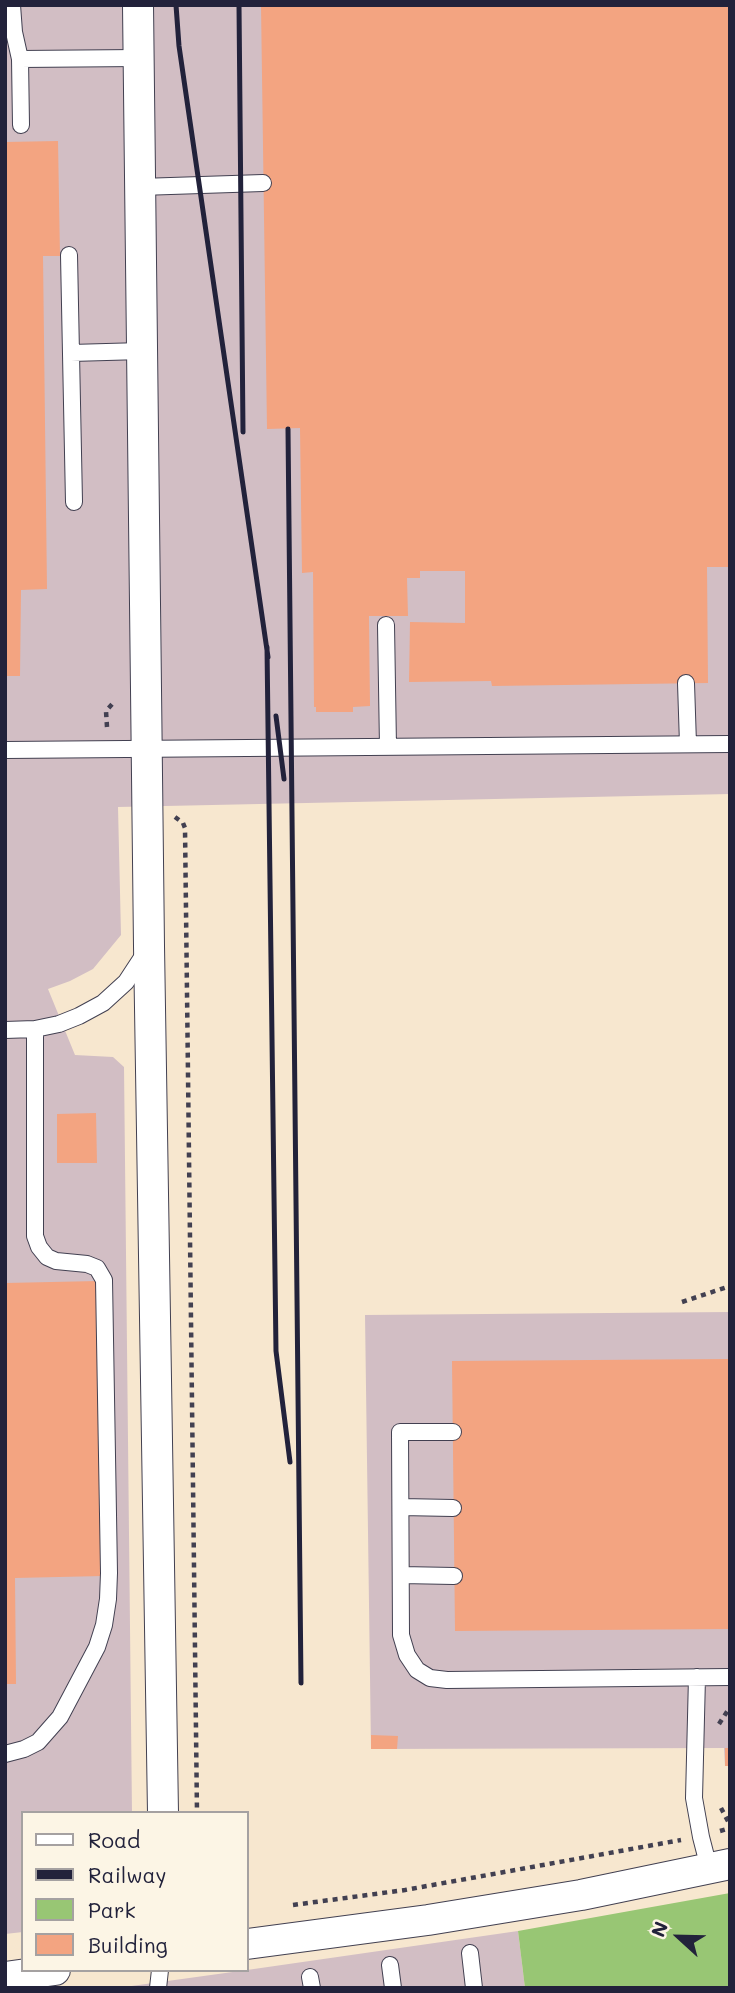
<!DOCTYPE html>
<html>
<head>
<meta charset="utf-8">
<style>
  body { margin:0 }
  #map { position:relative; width:735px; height:1993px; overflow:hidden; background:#f7e7cf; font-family:Mali,sans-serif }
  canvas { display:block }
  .frame { position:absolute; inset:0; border:7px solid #22223b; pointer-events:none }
  .legend { position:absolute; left:21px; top:1811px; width:228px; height:161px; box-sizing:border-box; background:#fcf5e5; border:2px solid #a5a1a1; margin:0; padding:9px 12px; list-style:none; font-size:21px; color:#22223b }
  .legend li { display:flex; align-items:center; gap:14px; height:35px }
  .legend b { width:35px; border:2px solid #a5a1a1 }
  .north { position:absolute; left:644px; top:1902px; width:70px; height:70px; -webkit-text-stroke:5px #fcf5e5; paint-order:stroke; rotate:292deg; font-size:19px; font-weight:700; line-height:28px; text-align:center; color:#22223b }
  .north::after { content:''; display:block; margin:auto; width:24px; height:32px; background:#22223b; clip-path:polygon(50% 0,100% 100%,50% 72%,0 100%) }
</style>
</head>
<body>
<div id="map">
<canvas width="735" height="1993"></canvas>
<div class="frame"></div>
<ul class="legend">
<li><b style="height:9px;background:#fff"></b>Road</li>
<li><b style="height:9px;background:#22223b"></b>Railway</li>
<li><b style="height:19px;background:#98c674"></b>Park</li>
<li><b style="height:19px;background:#f3a481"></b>Building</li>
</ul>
<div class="north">N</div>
</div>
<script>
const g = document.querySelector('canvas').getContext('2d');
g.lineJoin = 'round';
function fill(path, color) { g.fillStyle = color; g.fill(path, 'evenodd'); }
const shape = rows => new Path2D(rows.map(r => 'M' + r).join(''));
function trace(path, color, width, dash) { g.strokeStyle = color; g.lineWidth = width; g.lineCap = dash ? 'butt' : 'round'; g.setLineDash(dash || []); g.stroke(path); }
const industrial = shape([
  [5,5,730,5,730,794,118,807,121,935,93,969,70,981,48,989,75,1055,113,1057,124,1067,132,1813,23,1813,23,1932,5,1934],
  [730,1312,730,1766,725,1766,724,1748,371,1749,365,1315],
  [518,1931,525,1988,117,1988,247,1970]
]);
const green = shape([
  [730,1893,730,1988,525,1988,518,1931]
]);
const building = shape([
  [261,5,730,5,730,567,707,567,708,683,492,686,491,681,409,682,410,622,465,623,465,571,420,571,420,578,407,578,408,616,369,616,370,706,353,707,353,712,316,712,316,707,314,707,313,572,302,573,300,428,267,429],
  [58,141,60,256,43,256,47,589,21,590,20,676,5,676,5,142],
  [96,1113,97,1163,57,1163,57,1114],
  [98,1281,103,1576,15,1578,16,1684,5,1684,5,1283],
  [730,1359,730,1629,455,1631,452,1361],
  [371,1735,398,1736,397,1749,371,1749],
  [725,1748,730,1748,730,1766,725,1766]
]);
const path = shape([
  [107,727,106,711,115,701],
  [175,817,183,823,185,828,197,1813],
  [682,1302,730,1286],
  [719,1724,730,1707],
  [721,1808,730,1825],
  [720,1831,730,1828],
  [293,1905,405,1890,681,1840]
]);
const service = shape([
  [12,5,14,32,20,59,138,58],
  [20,59,21,125],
  [140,187,263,183],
  [69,255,74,502],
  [71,353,142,351],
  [386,625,388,747],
  [686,683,688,744],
  [5,750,730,744],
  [5,1030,35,1029,59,1024,79,1016,103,1003,126,982,145,953],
  [453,1432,400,1432,401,1635,407,1655,417,1670,430,1678,447,1680,730,1677],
  [401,1507,453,1508],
  [401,1575,454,1576],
  [697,1677,694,1798,701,1837,709,1868],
  [5,1754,24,1749,38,1742,60,1717,97,1647,104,1625,108,1599,109,1573,104,1280,97,1268,87,1264,56,1261,47,1257,39,1247,35,1236,35,1029],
  [470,1953,474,1988],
  [390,1965,393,1988],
  [310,1977,312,1988],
  [158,1988,160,1970]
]);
const minor = shape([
  [138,5,149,946,163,1813],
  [247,1944,428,1920,581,1895,730,1864],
  [5,1977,55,1970]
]);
const rail = shape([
  [176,5,179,46,268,657],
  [239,5,243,432],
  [288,429,301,1683],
  [267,647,276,1351,290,1462],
  [276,716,284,779]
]);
fill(industrial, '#d2bec4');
fill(green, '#98c674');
fill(building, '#f3a481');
trace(service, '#424051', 18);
trace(minor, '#424051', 32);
trace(path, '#424051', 4.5, [5, 5]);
trace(service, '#fff', 16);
trace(minor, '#fff', 30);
trace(rail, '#22223b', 5);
</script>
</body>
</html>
